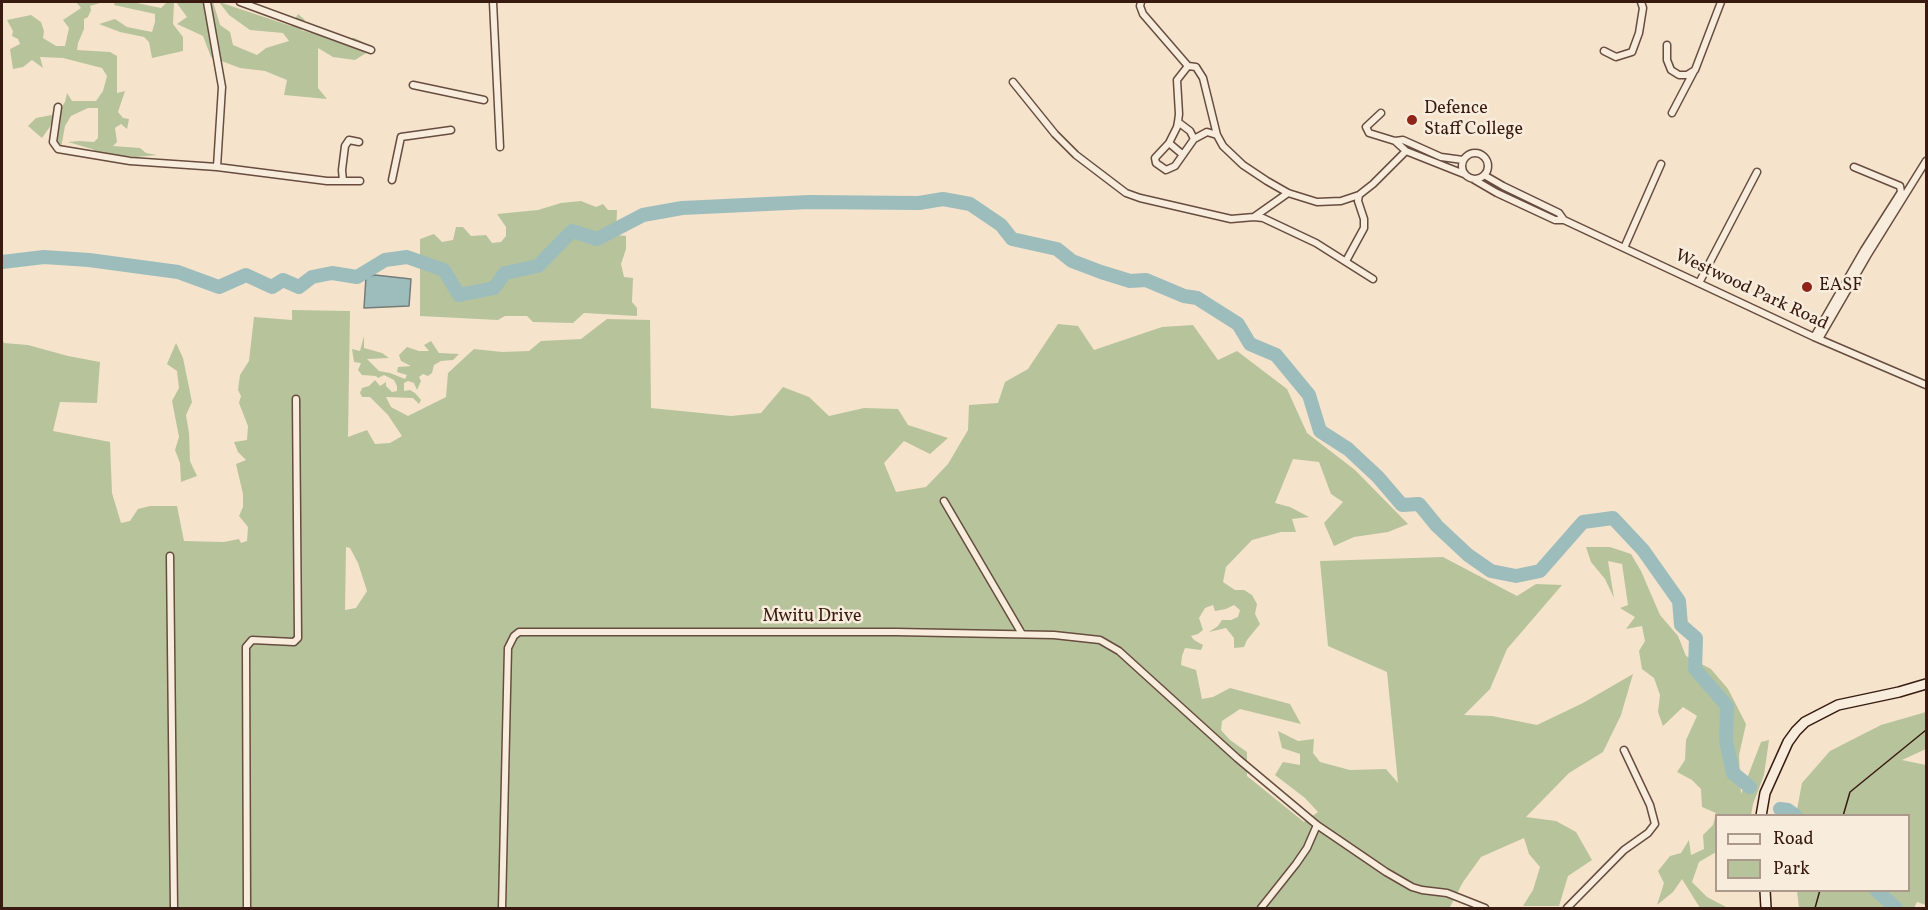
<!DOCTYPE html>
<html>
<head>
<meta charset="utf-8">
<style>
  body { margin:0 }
  #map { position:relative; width:1928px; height:910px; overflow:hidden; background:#f5e3cb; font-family:Vollkorn,serif }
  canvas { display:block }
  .frame { position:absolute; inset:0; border:3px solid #381a10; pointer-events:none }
  .legend { position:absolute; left:1715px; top:814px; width:195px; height:78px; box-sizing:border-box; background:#f8eddd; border:2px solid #ab998b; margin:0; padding:8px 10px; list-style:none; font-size:18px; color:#381a10 }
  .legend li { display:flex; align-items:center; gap:12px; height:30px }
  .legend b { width:30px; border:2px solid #ab998b }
</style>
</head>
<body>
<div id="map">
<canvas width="1928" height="910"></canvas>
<div class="frame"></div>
<ul class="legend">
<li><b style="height:8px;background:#f8eddd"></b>Road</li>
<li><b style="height:16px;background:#b7c49b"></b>Park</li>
</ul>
</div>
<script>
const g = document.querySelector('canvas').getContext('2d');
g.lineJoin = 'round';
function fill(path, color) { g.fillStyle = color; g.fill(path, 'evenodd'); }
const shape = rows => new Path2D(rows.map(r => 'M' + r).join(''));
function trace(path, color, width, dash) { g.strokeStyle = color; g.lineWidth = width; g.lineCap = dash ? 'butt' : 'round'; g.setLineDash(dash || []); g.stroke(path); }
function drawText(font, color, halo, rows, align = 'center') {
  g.font = font + ' Vollkorn,serif'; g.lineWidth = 5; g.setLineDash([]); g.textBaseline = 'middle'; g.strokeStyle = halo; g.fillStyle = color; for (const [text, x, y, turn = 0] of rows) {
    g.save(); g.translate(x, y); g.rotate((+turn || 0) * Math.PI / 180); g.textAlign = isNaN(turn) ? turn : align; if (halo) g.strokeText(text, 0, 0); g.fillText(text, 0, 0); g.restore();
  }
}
const green = shape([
  [76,2,103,2,90,6,91,10,88,17,84,19,84,29,78,43,77,50,110,52,117,56,117,93,125,91,118,112,123,118,129,119,127,129,121,124,115,128,117,142,113,146,140,148,146,153,157,155,136,157,101,154,92,149,68,142,79,141,94,142,98,138,98,108,88,108,71,116,65,126,61,148,53,138,56,118,42,138,28,126,36,118,57,114,65,102,67,93,72,101,96,101,103,91,107,76,102,68,63,58,40,57,43,68,32,60,23,67,13,69,10,49,20,44,18,39,12,36,13,31,7,20,31,15,41,22,44,31,43,38,56,46,65,46,69,28,63,20,81,8],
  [115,2,132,2,161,8,167,2,174,2,173,24,183,37,183,51,152,58,149,42,144,37,120,32,99,24,115,19,127,27,152,32,155,22,155,14,114,5],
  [176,2,213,2,220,25,230,32,233,45,257,55,266,48,289,41,283,33,250,30,229,15,219,2,291,26,298,14,305,20,301,30,311,33,321,28,328,37,341,35,350,38,355,38,374,48,355,60,333,57,318,48,318,88,327,99,284,95,287,80,265,71,240,68,211,57,203,36,177,24,187,17],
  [581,201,596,207,603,204,608,210,617,210,616,235,626,236,626,249,621,264,624,277,633,278,632,302,637,308,637,316,584,313,573,323,533,322,527,316,505,316,498,320,420,316,420,239,434,234,442,242,453,240,456,227,463,227,471,236,486,235,492,243,501,242,506,236,506,227,497,214,538,210,561,203],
  [292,310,350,311,348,437,367,430,375,444,390,443,402,436,388,415,370,397,362,397,360,393,362,388,369,386,375,380,380,386,386,382,386,386,392,392,397,391,397,386,394,380,384,375,378,378,376,376,362,375,358,370,361,363,354,362,352,349,360,351,364,336,364,348,382,353,389,358,367,359,379,371,390,373,405,379,407,375,397,372,398,367,411,366,401,361,399,355,407,347,419,351,429,351,424,345,431,341,439,353,459,354,453,360,441,361,434,365,432,373,428,376,423,374,419,377,421,381,417,390,414,383,408,381,404,383,404,391,410,390,415,393,421,400,419,404,413,398,386,397,391,407,408,416,446,397,448,373,474,349,502,352,529,351,541,341,581,339,607,319,650,320,651,408,731,416,761,413,783,387,809,397,829,416,864,408,898,409,908,425,948,438,930,454,904,441,884,463,896,492,926,487,948,464,968,430,969,405,998,403,1005,382,1028,369,1058,324,1078,326,1094,350,1162,327,1193,325,1218,360,1237,351,1287,389,1307,433,1355,470,1408,524,1388,532,1354,537,1334,546,1324,523,1343,502,1331,494,1319,462,1293,459,1275,503,1290,507,1309,517,1292,519,1296,532,1281,532,1252,540,1226,567,1223,582,1235,590,1244,590,1252,595,1257,604,1255,614,1260,624,1247,640,1244,647,1234,648,1234,638,1226,628,1209,632,1218,626,1222,620,1231,620,1238,617,1240,610,1234,605,1226,609,1215,611,1213,605,1205,608,1199,618,1203,630,1198,634,1191,636,1194,640,1203,645,1201,650,1185,648,1182,656,1181,665,1196,670,1202,699,1213,697,1230,688,1290,704,1301,724,1240,709,1222,721,1221,730,1230,740,1247,752,1247,776,1304,822,1318,812,1305,798,1275,775,1283,762,1300,765,1300,754,1282,748,1278,731,1298,741,1314,739,1313,753,1320,762,1350,770,1386,769,1398,783,1387,672,1328,646,1320,561,1443,557,1517,596,1536,584,1562,585,1507,649,1490,689,1464,715,1492,716,1537,725,1583,703,1633,674,1621,715,1603,752,1569,773,1526,817,1556,821,1576,832,1592,860,1568,876,1559,906,1523,906,1533,890,1540,867,1529,854,1524,838,1481,857,1463,882,1450,907,1447,908,2,908,2,338,4,343,28,345,68,356,100,362,97,403,60,402,53,431,110,442,112,493,121,523,130,521,138,509,150,506,177,506,184,541,224,542,239,539,241,543,247,541,248,527,239,516,243,507,243,494,236,464,246,460,238,452,234,442,247,440,248,426,239,403,241,396,238,390,240,375,249,361,254,317,292,320],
  [346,547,350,548,358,563,367,591,356,608,345,610],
  [176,343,183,358,192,402,186,415,189,433,190,461,197,476,181,482,180,463,175,450,179,437,172,401,179,388,177,371,167,364],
  [1586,547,1610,547,1631,554,1641,571,1660,615,1678,636,1686,656,1711,669,1728,689,1746,724,1739,755,1741,794,1761,742,1769,740,1764,775,1753,804,1751,815,1716,816,1716,852,1699,862,1692,882,1707,897,1728,908,1700,908,1682,879,1673,892,1657,905,1664,883,1658,871,1670,856,1681,853,1689,840,1691,855,1704,849,1703,835,1713,825,1716,813,1702,807,1701,789,1692,780,1677,772,1685,760,1686,740,1697,716,1683,707,1663,726,1658,712,1660,695,1654,678,1642,669,1639,651,1645,641,1642,626,1626,629,1635,617,1620,608,1628,605,1622,564,1608,561,1614,598,1605,579,1591,562],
  [1926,712,1926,749,1902,760,1926,765,1926,905,1917,902,1914,908,1799,908,1797,891,1908,890,1908,816,1796,815,1802,783,1830,751,1881,725]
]);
const water = shape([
  [375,275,411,279,409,306,364,308,366,277,375,275]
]);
const river = shape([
  [2,262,44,257,89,260,178,272,219,287,246,275,272,287,283,280,299,287,312,277,332,273,357,277,385,260,407,257,444,270,459,295,494,288,505,273,538,266,572,231,597,239,643,215,682,208,809,202,919,203,943,199,970,204,1001,225,1012,239,1057,249,1072,261,1101,272,1130,281,1146,280,1184,296,1197,298,1238,324,1250,344,1276,355,1309,395,1320,431,1348,449,1378,477,1402,505,1419,504,1437,526,1468,555,1491,571,1516,576,1540,571,1583,522,1613,518,1643,550,1679,601,1681,625,1696,638,1695,669,1727,706,1726,741,1733,773,1750,787],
  [1780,809,1788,810,1796,816],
  [1876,890,1896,908]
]);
const minor = shape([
  [207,2,222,87,217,167],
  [240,2,371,50],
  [493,2,500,147],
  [1141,2,1140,6,1143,14,1188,66],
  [1667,45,1667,60,1671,70,1679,75,1687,75,1695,70,1721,2],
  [1604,51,1616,57,1632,52,1639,33,1643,8,1641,2],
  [1013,82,1055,134,1076,155,1126,193,1140,198,1231,219,1254,217,1263,218,1316,243,1373,279],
  [413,85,484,100],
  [58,107,53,142,58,149,130,161,217,167,327,181,360,181],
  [1381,113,1366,127,1369,133,1395,141,1403,140,1441,157,1463,160],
  [1672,113,1694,71],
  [1178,122,1190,131,1194,139,1175,166,1166,170,1156,163,1155,158,1169,143,1177,127,1178,122,1179,114,1177,80,1188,66,1196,67,1203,78,1217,135,1223,146,1243,165,1267,181,1288,193,1317,202,1341,201,1359,195,1373,184,1406,151],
  [1194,139,1207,132,1217,135],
  [1395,141,1406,151,1464,174],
  [1169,143,1182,154],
  '1462 166a13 13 0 1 1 26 0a13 13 0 1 1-26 0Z',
  [1484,175,1503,186,1559,213,1564,220],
  [1473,179,1497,193,1555,220,1564,220,1814,337,1926,385],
  [392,180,401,137,451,130],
  [343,181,342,170,345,146,349,140,359,142],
  [1254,217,1288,193],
  [1624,248,1661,164],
  [1346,261,1364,228,1364,219,1358,201,1359,195],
  [1699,283,1757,172],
  [1814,337,1864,250,1901,192,1900,186,1854,167],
  [1819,339,1867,256,1926,161],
  [944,501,1022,634],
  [170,556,174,908],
  [247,908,246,647,252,640,294,642,298,638,296,399],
  [502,908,508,648,514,636,519,632,896,632,1054,635,1100,640,1119,651,1237,758,1317,825,1342,842,1386,872,1412,887,1422,890,1447,893,1485,908],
  [1261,908,1296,864,1307,848,1317,825],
  [1567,908,1624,850,1648,833,1655,824,1650,805,1624,750]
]);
const secondary = shape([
  [1761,816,1765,793,1788,742,1796,731,1805,722,1838,705,1899,692,1926,684],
  [1765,890,1766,908]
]);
const tram = shape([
  [1843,816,1850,792,1926,730],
  [1815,908,1820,890]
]);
const markers = [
  [1412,120,6,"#8f2418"],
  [1807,287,6,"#8f2418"]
];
const poiNames = [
  ["Defence",1424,110],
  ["Staff College",1424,131],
  ["EASF",1819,287]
];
const streetNames = [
  ["Westwood Park Road",1751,291,25],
  ["Mwitu Drive",812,618]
];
fill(green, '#b7c49b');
fill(water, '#9dbdbd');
trace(water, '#757c78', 1.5);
trace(river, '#9dbdbd', 14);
trace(minor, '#674c3f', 9);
trace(secondary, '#381a10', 12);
trace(minor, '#f8eddd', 6);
trace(secondary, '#f8eddd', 9);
trace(tram, '#381a10', 1.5);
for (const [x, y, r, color] of markers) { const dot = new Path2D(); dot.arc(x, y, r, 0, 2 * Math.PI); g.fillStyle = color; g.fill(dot); trace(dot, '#f8eddd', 2); }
drawText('18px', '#381a10', '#f8eddd', poiNames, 'left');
drawText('18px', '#381a10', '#f8eddd', streetNames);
</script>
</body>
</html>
